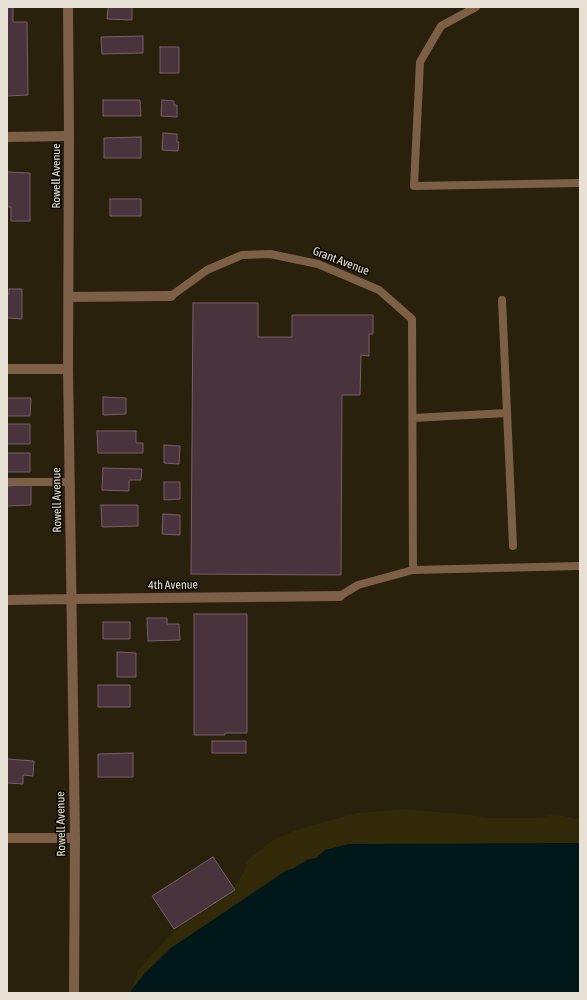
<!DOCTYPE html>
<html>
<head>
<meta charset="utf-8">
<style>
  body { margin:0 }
  #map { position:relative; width:587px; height:1000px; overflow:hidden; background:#2a210d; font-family:"Asap Condensed",sans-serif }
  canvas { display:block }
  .frame { position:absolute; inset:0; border:8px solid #e7e1d5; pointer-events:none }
</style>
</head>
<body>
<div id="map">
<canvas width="587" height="1000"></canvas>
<div class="frame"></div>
</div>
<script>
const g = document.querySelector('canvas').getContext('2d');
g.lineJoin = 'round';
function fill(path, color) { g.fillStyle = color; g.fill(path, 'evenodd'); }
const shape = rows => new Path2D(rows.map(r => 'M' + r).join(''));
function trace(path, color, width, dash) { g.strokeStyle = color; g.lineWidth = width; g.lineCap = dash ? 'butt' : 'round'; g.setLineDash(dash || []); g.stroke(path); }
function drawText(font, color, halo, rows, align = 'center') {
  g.font = font + ' "Asap Condensed",sans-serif'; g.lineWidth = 3.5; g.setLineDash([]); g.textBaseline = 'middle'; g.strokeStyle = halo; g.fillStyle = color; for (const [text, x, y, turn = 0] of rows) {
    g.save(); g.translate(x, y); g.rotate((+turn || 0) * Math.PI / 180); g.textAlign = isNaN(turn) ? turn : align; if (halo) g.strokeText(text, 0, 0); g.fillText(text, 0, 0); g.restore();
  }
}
const sand = shape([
  [403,809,471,815,486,818,541,818,550,815,564,816,575,819,580,818,580,855,146,993,126,993,133,989,138,970,174,931,235,890,235,886,244,872,248,860,273,840,299,829,357,813]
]);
const water = shape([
  [580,843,580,993,129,993,145,973,171,948,287,870,294,868,307,860,316,858,325,850,348,844]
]);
const building = shape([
  [7,7,13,7,13,22,27,22,28,95,7,96,7,7],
  [108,7,132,7,132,20,107,19,108,7],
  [143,36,143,53,102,54,101,37,143,36],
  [160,47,179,47,179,73,160,73,160,47],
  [103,100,140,100,141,116,103,116,103,100],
  [162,100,174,101,174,105,177,105,177,117,161,116,162,100],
  [163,133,177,134,177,142,179,142,178,151,162,150,163,133],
  [141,137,141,158,104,158,104,138,141,137],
  [7,172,30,173,30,221,11,221,11,207,7,207,7,172],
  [110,199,141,199,141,216,110,216,110,199],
  [9,289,22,289,22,319,7,318,7,294,9,294,9,289],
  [193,303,258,303,258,337,292,337,292,315,373,315,373,334,369,334,369,356,361,355,360,395,342,395,341,575,191,574,193,303],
  [103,397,126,398,126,414,103,415,103,397],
  [7,398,31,398,30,416,7,416,7,398],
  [7,424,30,424,30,444,7,444,7,424],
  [97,431,136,431,136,443,143,443,143,453,98,453,97,431],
  [164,445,180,446,179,464,164,463,164,445],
  [7,453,30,453,30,472,7,472,7,453],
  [103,468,142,469,141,480,129,480,129,491,102,490,103,468],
  [164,482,180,482,180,499,164,500,164,482],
  [31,485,31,505,7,506,7,486,31,485],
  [101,505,138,505,138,526,102,527,101,505],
  [163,514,180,515,180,535,162,534,163,514],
  [194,614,247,614,247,733,225,733,225,735,194,735,194,614],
  [147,618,167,618,167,624,179,624,180,640,148,641,147,618],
  [103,622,130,622,130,639,103,639,103,622],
  [117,652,136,653,136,677,117,677,117,652],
  [98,685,130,685,130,707,98,707,98,685],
  [212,741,246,741,246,753,212,753,212,741],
  [133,753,133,777,98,777,98,754,133,753],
  [7,759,34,761,33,776,23,775,23,784,7,783,7,759],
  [213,857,235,890,174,929,152,896,213,857]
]);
const service = shape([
  [476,7,441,26,420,62,414,186,580,183],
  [171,296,207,270,242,255,270,254,318,264,379,290,412,319,413,570,358,585,340,596],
  [502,300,513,546],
  [413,418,507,413],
  [7,482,70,482],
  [413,570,580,566]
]);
const minor = shape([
  [7,137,69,136],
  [69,297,171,296],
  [7,369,68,369],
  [71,599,340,596],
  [7,838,75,838]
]);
const tertiary = shape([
  [68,7,69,136,68,369,75,838,74,993],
  [7,600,71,599]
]);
const streetNames = [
  ["Rowell Avenue",56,176,-90],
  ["Grant Avenue",341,261,21],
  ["Rowell Avenue",57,500,-91],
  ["4th Avenue",173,585,-1],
  ["Rowell Avenue",61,824,-91]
];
fill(sand, '#312908');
fill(water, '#00181a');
fill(building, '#49333c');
trace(building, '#785f6a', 1);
trace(service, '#7d5f47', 8);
trace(minor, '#7d5f47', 10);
trace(tertiary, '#7d5f47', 10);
drawText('12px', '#e7e1d5', '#0f0b04', streetNames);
</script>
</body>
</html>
